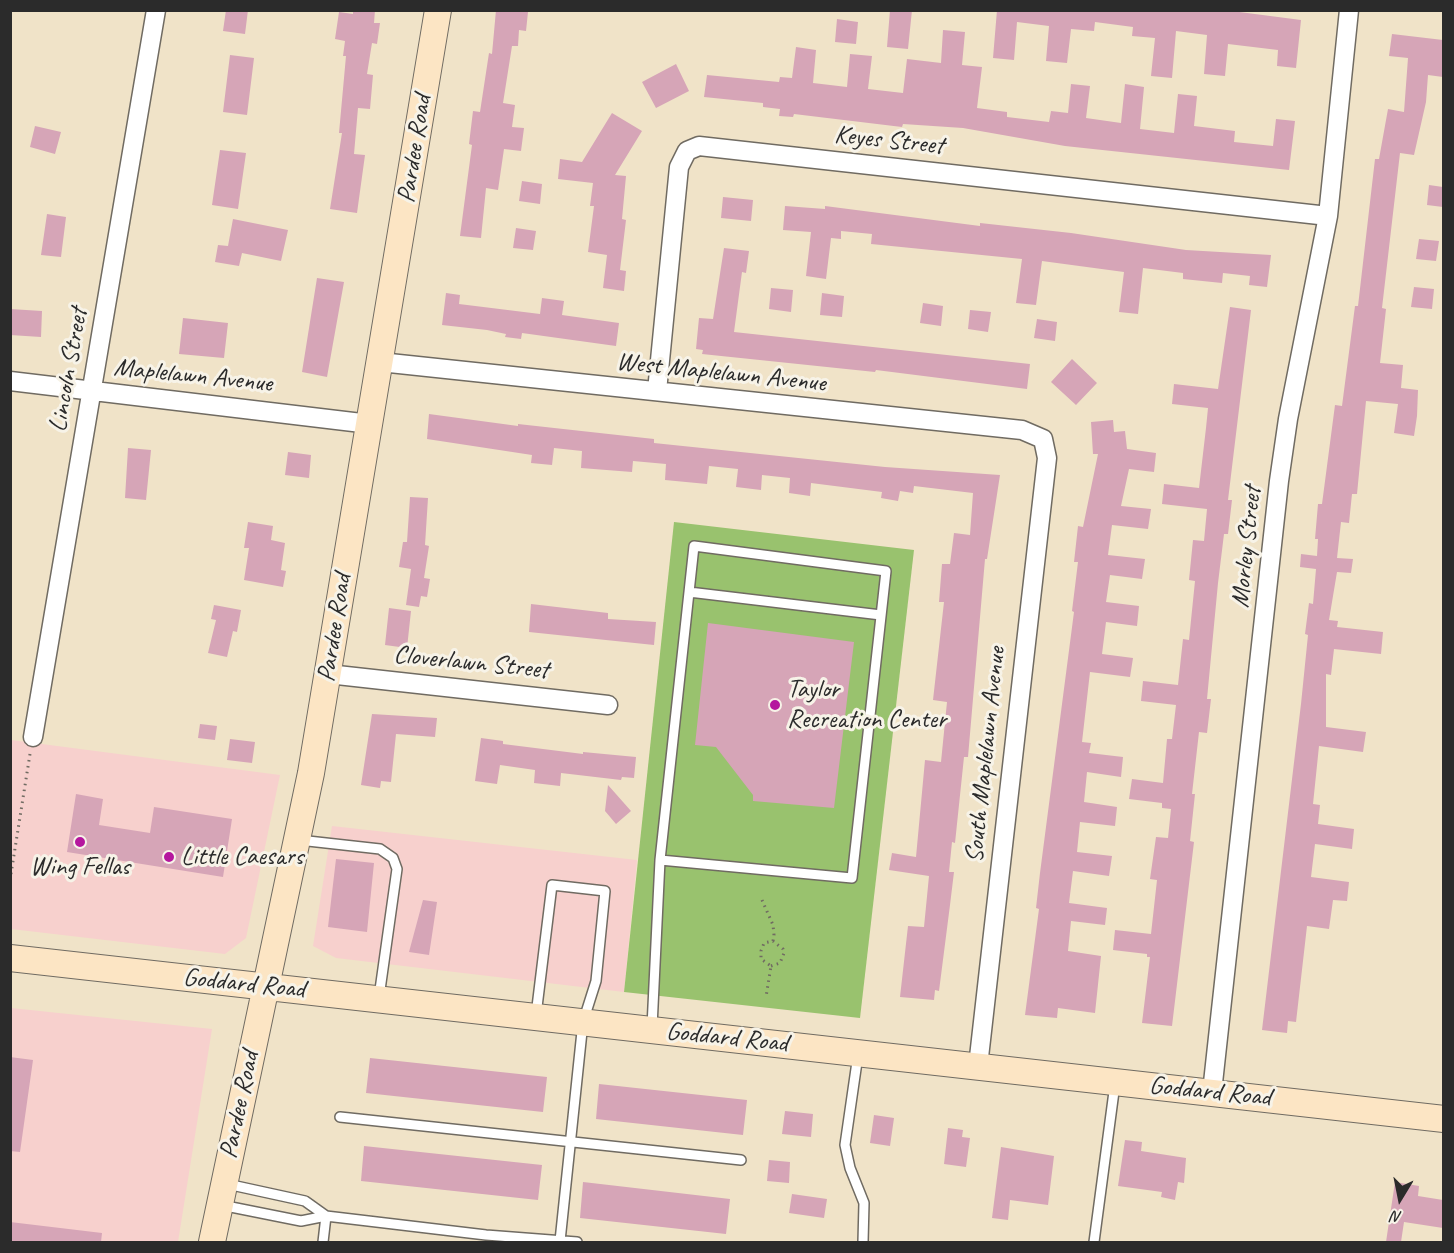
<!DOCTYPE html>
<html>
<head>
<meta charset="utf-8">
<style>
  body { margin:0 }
  #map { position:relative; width:1454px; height:1253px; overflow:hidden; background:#f0e3c8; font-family:Caveat,sans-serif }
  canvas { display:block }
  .frame { position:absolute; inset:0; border:12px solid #2b2b2b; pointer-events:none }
  .north { position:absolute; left:1370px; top:1169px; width:60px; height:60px; -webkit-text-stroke:4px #f7f3e8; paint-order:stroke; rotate:190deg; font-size:16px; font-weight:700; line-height:24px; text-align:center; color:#2b2b2b }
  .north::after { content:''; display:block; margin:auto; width:21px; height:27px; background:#2b2b2b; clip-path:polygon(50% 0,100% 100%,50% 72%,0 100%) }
</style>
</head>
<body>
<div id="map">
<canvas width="1454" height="1253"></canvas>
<div class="frame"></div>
<div class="north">N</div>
</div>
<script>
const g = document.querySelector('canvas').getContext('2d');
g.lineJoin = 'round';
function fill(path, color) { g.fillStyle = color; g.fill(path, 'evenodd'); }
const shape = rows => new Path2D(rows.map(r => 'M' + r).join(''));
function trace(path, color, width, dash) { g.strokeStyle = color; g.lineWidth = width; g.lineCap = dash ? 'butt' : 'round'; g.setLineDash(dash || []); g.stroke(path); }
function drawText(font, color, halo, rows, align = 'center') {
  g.font = font + ' Caveat,sans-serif'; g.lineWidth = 6; g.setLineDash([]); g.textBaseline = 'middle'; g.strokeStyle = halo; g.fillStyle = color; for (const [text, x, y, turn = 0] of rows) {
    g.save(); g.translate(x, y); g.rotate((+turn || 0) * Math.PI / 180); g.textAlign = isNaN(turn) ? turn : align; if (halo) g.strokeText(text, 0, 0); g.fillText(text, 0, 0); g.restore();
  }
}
const built = shape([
  [11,740,280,775,246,938,225,954,11,929],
  [332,826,637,860,624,992,336,958,313,946],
  [11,1008,212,1029,178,1242,11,1242]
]);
const green = shape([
  [674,522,914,550,860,1018,624,992]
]);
const building = shape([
  [226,10,248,10,245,34,223,31],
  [353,10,375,10,374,23,380,23,377,44,372,43,367,74,373,75,370,109,358,108,354,154,365,155,357,213,330,209,342,133,339,133,346,56,343,56,345,41,335,39,339,12,353,14],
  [496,10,528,12,526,31,519,30,518,46,512,46,503,103,515,105,512,127,524,128,521,151,504,149,498,190,486,188,481,238,460,236,472,145,469,144,473,111,480,112,489,53,492,54],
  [890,10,912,10,908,49,887,47],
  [997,10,1224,10,1301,20,1296,68,1277,66,1278,50,1228,44,1225,76,1204,74,1207,35,1176,31,1172,78,1151,76,1155,38,1132,36,1133,27,1095,22,1094,31,1071,29,1067,63,1046,61,1049,26,1017,22,1014,60,993,58],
  [837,19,858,22,856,44,835,42],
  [943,30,965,32,962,65,982,67,977,108,1007,112,1007,117,1049,122,1051,111,1068,113,1071,84,1090,86,1086,118,1121,123,1125,84,1144,87,1140,129,1174,133,1178,94,1197,96,1194,126,1235,131,1234,142,1273,146,1276,119,1295,121,1289,170,1065,146,963,128,903,124,902,127,794,114,793,117,779,116,780,109,763,107,763,103,704,97,707,75,779,82,780,77,792,78,796,47,816,50,813,83,847,87,850,54,872,56,868,89,903,93,907,59,941,63],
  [1392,34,1443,40,1443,77,1428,75,1426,102,1414,155,1400,153,1382,308,1386,309,1380,363,1403,365,1401,388,1418,390,1417,416,1414,436,1394,433,1398,404,1366,401,1357,494,1352,494,1349,523,1341,522,1337,558,1353,559,1351,573,1337,572,1329,620,1338,621,1337,627,1383,632,1381,654,1334,649,1331,675,1326,674,1326,727,1366,732,1363,752,1319,746,1313,804,1320,805,1318,824,1354,829,1352,849,1315,844,1311,877,1349,882,1347,901,1333,900,1329,929,1307,926,1296,1022,1288,1021,1287,1033,1262,1030,1301,704,1308,635,1305,634,1309,603,1313,604,1316,569,1300,567,1301,554,1317,556,1318,539,1315,539,1318,504,1322,504,1335,405,1342,406,1355,306,1358,306,1375,159,1379,159,1388,109,1404,112,1408,58,1389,56],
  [230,55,254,58,247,115,223,112],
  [676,64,689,91,656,108,642,82],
  [612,113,642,131,615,175,626,176,622,219,626,220,620,270,626,271,624,291,603,288,607,255,588,252,594,206,590,206,593,183,558,179,560,159,582,162],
  [35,126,61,132,55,154,30,147],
  [220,150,246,153,238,209,212,205],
  [522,181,542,184,540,204,519,201],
  [1429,185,1443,187,1443,207,1427,205],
  [723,197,753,200,751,221,721,218],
  [785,206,825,209,825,206,980,226,980,223,1071,233,1186,250,1271,255,1267,287,1249,285,1250,276,1223,273,1222,283,1183,279,1183,273,1143,268,1138,314,1119,312,1124,272,1042,261,1036,305,1016,303,1022,259,871,244,872,234,841,231,841,239,831,238,826,279,806,276,811,232,783,230],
  [47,214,66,217,61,257,41,255],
  [233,219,288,230,281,261,242,253,239,266,215,262,218,245,228,246],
  [516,228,536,231,533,250,513,248],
  [1419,239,1439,241,1436,261,1416,259],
  [724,248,749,251,746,273,742,272,734,332,1030,364,1027,389,876,370,875,372,702,354,703,350,696,349,699,318,713,319],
  [317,278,344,282,327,377,302,372],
  [1414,287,1434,289,1432,309,1411,307],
  [771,288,793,290,791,312,769,309],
  [446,293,460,295,459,304,540,314,542,298,564,301,562,315,619,323,616,346,522,333,521,339,505,337,506,334,487,330,442,325],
  [822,293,844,296,842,317,820,315],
  [923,303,943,306,941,326,920,323],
  [1230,307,1251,310,1228,500,1232,500,1228,534,1224,534,1218,583,1207,699,1211,699,1207,733,1199,732,1192,794,1195,794,1190,841,1194,842,1172,1026,1142,1023,1150,957,1147,957,1147,954,1113,950,1115,930,1151,934,1157,880,1150,879,1156,837,1168,838,1171,809,1162,808,1162,803,1129,799,1132,779,1163,783,1167,739,1172,739,1176,705,1141,701,1143,681,1178,685,1183,639,1189,640,1195,581,1189,580,1193,540,1204,541,1207,509,1162,504,1164,484,1199,488,1206,428,1208,408,1172,404,1174,384,1218,389],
  [10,309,42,311,41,337,10,335],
  [970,310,991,312,988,332,968,329],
  [183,318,228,323,224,358,179,354],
  [1037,319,1057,322,1055,341,1034,338],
  [1072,359,1097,383,1076,405,1051,382],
  [429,414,518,426,518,424,654,439,654,443,885,467,1000,475,987,559,985,559,968,757,964,757,955,843,952,842,949,872,954,872,950,905,939,991,935,990,934,1000,900,997,908,926,924,927,929,876,889,870,892,853,916,857,925,760,941,762,947,702,933,700,944,602,939,602,942,564,950,564,954,533,970,535,973,493,914,486,913,493,900,491,898,501,881,498,882,492,811,483,810,496,789,493,790,478,762,475,761,490,736,487,738,469,709,466,707,484,665,480,666,464,633,461,632,472,581,468,582,451,554,448,552,465,531,463,532,455,427,439],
  [1113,420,1114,432,1125,431,1127,449,1156,453,1154,472,1129,469,1121,506,1151,509,1148,529,1112,525,1108,555,1145,559,1142,579,1110,575,1106,602,1139,606,1137,626,1106,622,1102,654,1133,658,1130,677,1090,672,1082,742,1091,743,1089,753,1123,757,1121,777,1087,772,1084,802,1117,807,1115,826,1080,822,1077,852,1112,856,1109,876,1073,871,1069,903,1107,908,1105,925,1071,921,1068,951,1101,956,1095,1013,1058,1008,1057,1018,1025,1015,1039,909,1036,908,1040,873,1074,612,1072,611,1078,562,1074,562,1078,526,1083,527,1098,454,1093,454,1091,422],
  [128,448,151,450,146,500,125,498],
  [288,452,311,455,309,478,285,475],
  [410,497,428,498,425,545,429,546,424,578,430,579,427,597,421,596,419,607,406,605,411,569,399,567,403,542,407,542],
  [248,522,273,526,271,540,285,543,281,570,286,571,283,587,244,580,249,548,244,548],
  [531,604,608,613,608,619,656,622,654,645,529,632],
  [214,605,241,610,237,632,233,631,227,657,208,653,216,620,211,619],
  [389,608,411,611,407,648,385,645],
  [708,623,854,642,834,808,753,801,753,795,716,747,695,745],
  [372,714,437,718,435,737,396,734,391,782,381,781,380,788,361,785],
  [200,724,217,726,215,740,198,738],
  [481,738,503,741,503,744,583,754,583,752,636,757,634,778,622,777,621,780,561,773,560,786,534,783,535,770,500,765,497,784,475,781],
  [230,739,255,742,252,763,227,760],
  [608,785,631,811,616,824,605,811],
  [76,794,103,799,99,825,150,833,154,807,232,819,223,877,67,852],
  [336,859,374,863,367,932,328,927],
  [423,900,437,902,429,955,409,952],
  [10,1057,33,1060,20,1152,10,1151],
  [370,1058,547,1077,543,1112,366,1093],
  [599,1084,747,1100,743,1135,596,1119],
  [785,1111,813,1114,811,1137,782,1134],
  [874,1115,894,1118,890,1146,870,1143],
  [948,1128,963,1130,962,1137,970,1138,966,1167,944,1164],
  [1125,1140,1142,1142,1141,1151,1186,1158,1184,1183,1178,1182,1175,1200,1161,1197,1162,1192,1118,1186],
  [364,1146,542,1165,538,1200,361,1181],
  [1001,1147,1054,1156,1048,1205,1010,1200,1008,1220,992,1218],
  [769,1160,790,1162,789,1183,767,1181],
  [583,1182,730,1199,726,1234,580,1218],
  [1395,1182,1419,1186,1418,1196,1443,1200,1443,1228,1404,1222,1401,1242,1386,1242],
  [792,1194,827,1199,824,1218,789,1213],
  [10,1222,102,1233,101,1242,10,1242]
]);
const path = shape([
  [10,880,30,754],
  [762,900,773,925,774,935,773,941,764,943,761,951,761,959,771,966,766,997],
  [771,966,780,963,784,953,783,949,773,941]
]);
const service = shape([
  [689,592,881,615],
  [299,840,380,849,393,858,397,869,379,997],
  [536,1015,552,885,605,891,596,981,583,1022,560,1241],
  [652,1027,660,860,694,546,886,571,852,878,660,860],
  [858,1055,845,1145,850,1168,864,1203,863,1242],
  [340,1117,741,1160],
  [227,1184,305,1201,326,1216,323,1242],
  [221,1205,301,1221,326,1216,486,1235,577,1242],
  [1094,1242,1115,1084]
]);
const minor = shape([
  [380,362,1022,430,1043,439,1047,458,978,1066],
  [10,381,370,424],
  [657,391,679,167,687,151,699,146,1328,216],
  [328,674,608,705],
  [33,737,156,10],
  [1212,1092,1279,481,1288,419,1328,216,1349,10]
]);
const secondary = shape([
  [10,958,1444,1119],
  [212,1242,311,773,438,10]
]);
const markers = [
  [775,705,6,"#b5179e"],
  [80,842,6,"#b5179e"],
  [169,857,6,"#b5179e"]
];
const streetNames = [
  ["Keyes Street",889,141,6],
  ["Pardee Road",415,149,-81],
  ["Lincoln Street",69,370,-80],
  ["West Maplelawn Avenue",721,373,6],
  ["Maplelawn Avenue",193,376,6],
  ["Morley Street",1247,547,-84],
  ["Pardee Road",335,628,-81],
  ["Cloverlawn Street",471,663,6],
  ["South Maplelawn Avenue",986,755,-84],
  ["Goddard Road",244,984,6],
  ["Goddard Road",727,1038,6],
  ["Goddard Road",1210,1092,6],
  ["Pardee Road",240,1105,-78]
];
const poiNames = [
  ["Taylor",787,690],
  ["Recreation Center",787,720],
  ["Little Caesars",181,857],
  ["Wing Fellas",80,867,"center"]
];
fill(built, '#f7d0cd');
fill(green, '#99c26e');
fill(building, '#d6a5b7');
trace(service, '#706b62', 12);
trace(minor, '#706b62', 21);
trace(secondary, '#706b62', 28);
trace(path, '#706b62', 3, [1.5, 4.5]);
trace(service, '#fff', 9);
trace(minor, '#fff', 18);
trace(secondary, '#fce5c4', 26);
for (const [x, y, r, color] of markers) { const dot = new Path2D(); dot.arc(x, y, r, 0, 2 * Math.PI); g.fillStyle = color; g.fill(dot); trace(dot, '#f7f3e8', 2); }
drawText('26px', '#2b2b2b', '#f7f3e8', streetNames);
drawText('26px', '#2b2b2b', '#f7f3e8', poiNames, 'left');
</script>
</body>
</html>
